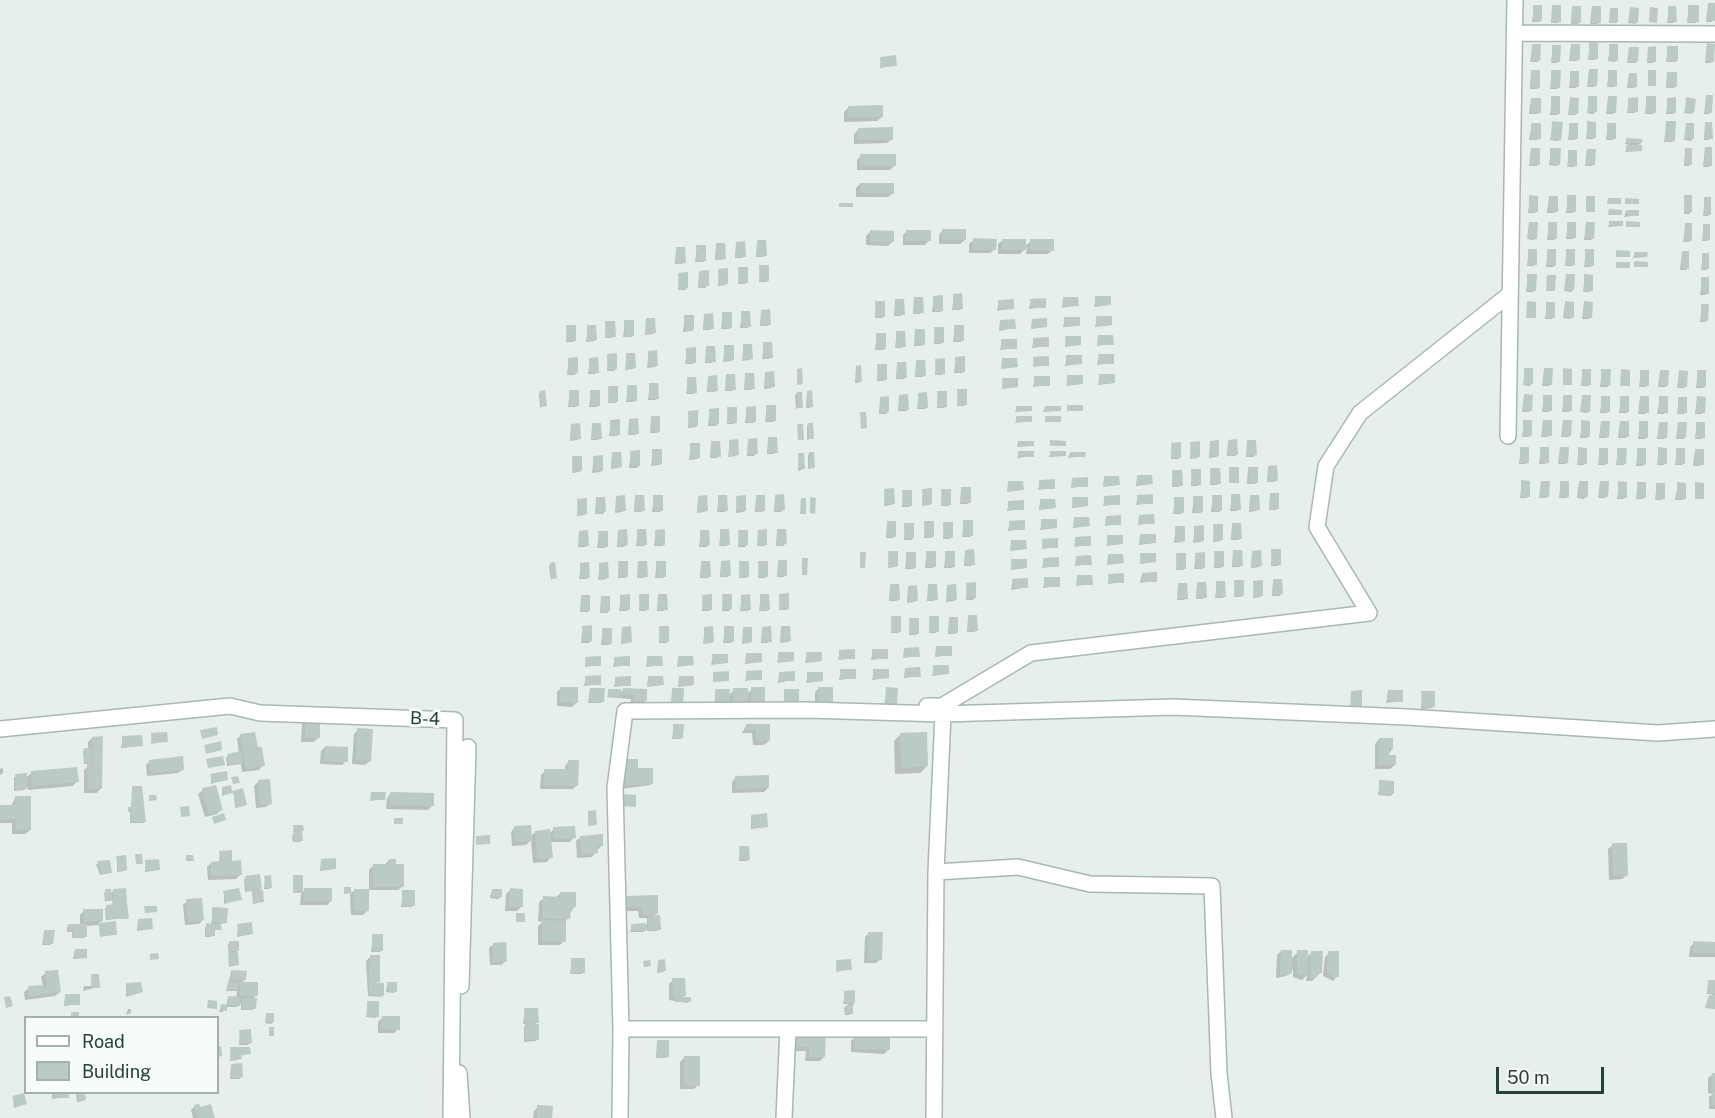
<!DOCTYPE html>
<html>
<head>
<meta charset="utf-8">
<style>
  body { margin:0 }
  #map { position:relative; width:1715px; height:1118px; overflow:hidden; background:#e6efeb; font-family:"Public Sans",sans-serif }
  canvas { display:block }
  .legend { position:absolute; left:24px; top:1016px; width:195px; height:78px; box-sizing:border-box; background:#f7fbf9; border:2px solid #a3b1ad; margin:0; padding:8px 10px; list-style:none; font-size:18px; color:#24423a }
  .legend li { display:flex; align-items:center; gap:12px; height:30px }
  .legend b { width:30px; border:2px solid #a3b1ad }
  .scale { position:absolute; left:1496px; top:1067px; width:108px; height:27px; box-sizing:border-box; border:3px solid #24423a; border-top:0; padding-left:8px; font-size:18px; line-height:21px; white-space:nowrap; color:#24423a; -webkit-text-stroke:4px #f7fbf9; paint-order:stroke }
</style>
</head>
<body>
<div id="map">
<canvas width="1715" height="1118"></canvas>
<ul class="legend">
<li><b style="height:8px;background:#fff"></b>Road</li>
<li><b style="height:16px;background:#bbcac4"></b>Building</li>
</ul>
<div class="scale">50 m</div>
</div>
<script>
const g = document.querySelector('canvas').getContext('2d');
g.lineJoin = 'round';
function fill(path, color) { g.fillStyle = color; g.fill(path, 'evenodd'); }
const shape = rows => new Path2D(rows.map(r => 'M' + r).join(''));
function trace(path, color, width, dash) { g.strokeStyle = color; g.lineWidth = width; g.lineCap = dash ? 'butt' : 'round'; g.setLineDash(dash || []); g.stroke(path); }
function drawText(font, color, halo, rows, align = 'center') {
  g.font = font + ' "Public Sans",sans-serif'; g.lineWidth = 6; g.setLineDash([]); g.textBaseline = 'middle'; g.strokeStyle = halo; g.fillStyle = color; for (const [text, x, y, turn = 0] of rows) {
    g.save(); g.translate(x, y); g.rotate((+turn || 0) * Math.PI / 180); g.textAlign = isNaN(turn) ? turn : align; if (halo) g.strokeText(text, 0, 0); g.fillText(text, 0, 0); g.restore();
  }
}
const shadow = shape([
  [1708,4,1713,20,1712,22,1706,22],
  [1534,6,1541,20,1539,22,1532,22],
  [1552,6,1560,21,1558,23,1551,23],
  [1689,6,1697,21,1695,23,1687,23],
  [1572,7,1579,22,1578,24,1571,24],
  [1592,7,1599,23,1598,24,1590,24],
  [1669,7,1675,21,1674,23,1667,23],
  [1610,9,1617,22,1615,23,1609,23],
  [1630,9,1637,22,1635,24,1628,23],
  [1590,44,1596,58,1595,60,1588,60],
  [1533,45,1539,61,1537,62,1530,62],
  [1707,45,1713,61,1711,63,1705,63],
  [1553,46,1559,61,1557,63,1551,63],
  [1571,46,1578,60,1576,61,1569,61],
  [1610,46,1616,60,1615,62,1608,61],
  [1629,48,1637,62,1635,63,1627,63],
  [1648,48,1655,61,1653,63,1647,63],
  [1668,48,1677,61,1675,62,1666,62],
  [881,59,896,65,880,68],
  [1589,71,1596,85,1594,87,1587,87],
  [1531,72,1539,87,1537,89,1530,89],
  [1552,72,1559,87,1557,89,1550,89],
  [1571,72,1577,86,1576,88,1569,88],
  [1609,72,1616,86,1614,87,1607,87],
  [1667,73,1675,86,1674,88,1666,88],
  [1629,74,1635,87,1634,88,1627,88],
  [1706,97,1711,112,1709,114,1704,114],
  [1552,98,1559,113,1557,115,1550,115],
  [1589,98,1595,112,1593,114,1587,113],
  [1608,98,1615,112,1613,114,1606,114],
  [1647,98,1655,112,1653,114,1645,114],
  [1531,99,1539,113,1537,114,1529,114],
  [1570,99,1577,113,1575,115,1568,115],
  [1629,99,1636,112,1634,113,1627,113],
  [1668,99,1674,112,1673,114,1666,114],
  [1687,99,1693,112,1691,114,1684,113],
  [849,107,882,117,877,121,844,122,844,112],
  [1667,122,1674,141,1672,142,1664,142],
  [1553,123,1560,139,1558,141,1550,140],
  [1588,123,1595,137,1593,139,1586,139],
  [1705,123,1711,138,1709,140,1704,140],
  [1532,124,1539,138,1537,140,1529,140],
  [1570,124,1576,139,1574,140,1568,140],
  [1608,124,1614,138,1613,140,1606,140],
  [1686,124,1692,139,1691,141,1684,140],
  [858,130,892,139,887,143,854,144,854,134],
  [1627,140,1641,143,1637,146,1641,151,1625,152,1628,144,1625,144],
  [1531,149,1538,164,1537,166,1529,166],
  [1685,149,1691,164,1689,166,1684,166],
  [1705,149,1711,165,1709,167,1703,167],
  [1551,150,1559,164,1557,166,1549,165],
  [1587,150,1594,164,1592,166,1585,166],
  [1569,152,1575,166,1574,167,1567,167],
  [861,156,894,166,890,170,857,170,857,160],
  [860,184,893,193,888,197,856,197,856,188],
  [1685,196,1691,212,1689,214,1684,214],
  [1530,197,1537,211,1535,213,1528,213],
  [1549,197,1556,211,1554,213,1547,213],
  [1568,197,1575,211,1573,213,1566,213],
  [1705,199,1709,214,1708,216,1703,216],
  [1626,211,1638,215,1624,217],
  [1610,222,1621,226,1608,227],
  [1529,223,1536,238,1534,240,1527,239],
  [1568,223,1574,238,1572,239,1566,239],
  [1549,224,1555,238,1554,240,1547,240],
  [1586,224,1593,238,1591,240,1584,240],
  [1686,224,1690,241,1688,242,1683,242],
  [1704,225,1709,239,1707,241,1702,241],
  [943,230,965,240,960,244,939,244,939,235],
  [907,231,929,240,925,245,903,245,903,235],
  [870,232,893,241,888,246,866,245,866,236],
  [974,240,995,249,990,253,969,253,969,244],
  [1003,240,1024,247,1031,241,1052,250,1048,254,1026,254,1027,247,1020,254,998,254,998,244],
  [757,242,765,255,763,257,756,257],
  [736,243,744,256,742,258,735,258],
  [716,245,724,258,722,260,715,260],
  [697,247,705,260,703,262,695,262],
  [676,249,684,262,682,264,675,264],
  [1529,250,1535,265,1533,266,1527,266],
  [1567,250,1574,265,1572,266,1565,266],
  [1548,251,1555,265,1553,267,1546,267],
  [1586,251,1592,265,1591,267,1584,267],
  [1682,252,1688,268,1686,270,1680,270],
  [1635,253,1646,257,1633,258],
  [1703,254,1707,269,1706,270,1701,270],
  [760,267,768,281,766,282,759,282],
  [739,268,747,282,745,284,738,284],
  [719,270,727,284,725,285,718,286],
  [699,272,707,286,705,288,698,288],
  [679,274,687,288,685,290,678,290],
  [1528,276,1535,290,1533,292,1526,292],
  [1566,276,1573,290,1571,292,1564,291],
  [1585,276,1592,290,1590,292,1583,292],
  [1702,279,1707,293,1706,295,1700,295],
  [954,295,961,309,960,310,952,310],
  [934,297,942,311,940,312,932,312],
  [1096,297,1109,305,1094,307],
  [1063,298,1077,305,1062,308],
  [914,299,922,312,920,314,913,314],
  [1031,300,1045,307,1029,309],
  [895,301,903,314,901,316,894,316],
  [999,301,1013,308,997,311],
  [876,303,884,316,882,318,875,318],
  [1547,303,1553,317,1552,319,1545,319],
  [1565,303,1572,317,1570,319,1563,318],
  [1584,303,1591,317,1589,319,1582,319],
  [1702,305,1707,320,1705,322,1700,322],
  [761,311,769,324,768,326,760,326],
  [723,313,731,327,729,329,721,329],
  [742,313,749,326,748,328,740,328],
  [704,315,712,328,710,330,703,330],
  [685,316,693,330,691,331,683,332],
  [1065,318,1078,326,1063,327],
  [1097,318,1111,325,1095,327],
  [646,319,654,333,653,334,645,335],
  [1032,320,1046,327,1031,329],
  [625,321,633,335,631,337,623,337],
  [1000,321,1014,328,999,331],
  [606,322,614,336,612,338,605,338],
  [567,326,575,340,573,342,566,342],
  [588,326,595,340,594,341,586,342],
  [955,327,963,340,961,342,953,342],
  [935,329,943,342,941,344,934,344],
  [915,330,923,344,921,346,914,346],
  [897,332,904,346,902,348,895,348],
  [877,335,885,348,883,350,875,350],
  [1098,337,1112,344,1097,346],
  [1066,338,1080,345,1065,347],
  [1034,339,1047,346,1032,348],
  [1002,341,1015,348,1000,350],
  [764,344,771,357,769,359,762,359],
  [744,345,751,359,749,360,742,361],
  [725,346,732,360,731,361,723,362],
  [706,348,714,361,712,363,705,363],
  [687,349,694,362,693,364,685,364],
  [649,352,656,366,655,367,647,368],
  [627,354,634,368,633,369,625,370],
  [608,355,616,369,614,371,607,371],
  [1099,356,1113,363,1097,365],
  [1067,357,1080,364,1065,366],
  [956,358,964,371,962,373,954,373],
  [1034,358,1048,365,1033,367],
  [569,359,576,373,575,375,567,375],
  [590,359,597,372,595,374,588,374],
  [936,360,944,373,942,375,935,375],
  [1002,360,1016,367,1001,369],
  [916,361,924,375,923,377,915,377],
  [897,363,905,377,904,379,896,379],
  [878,366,886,379,884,381,877,381],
  [856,367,860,381,858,383,855,383],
  [1525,370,1531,384,1530,386,1523,385],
  [1544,370,1551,384,1549,386,1542,386],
  [1583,370,1589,385,1588,386,1581,386],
  [1602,371,1609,385,1607,387,1600,387],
  [1641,371,1648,385,1646,387,1639,387],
  [1660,372,1667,386,1665,387,1658,387],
  [1679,372,1686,386,1684,388,1677,388],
  [1698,372,1704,386,1703,388,1696,388],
  [765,373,773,387,771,388,764,389],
  [745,375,753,388,751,390,744,390],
  [726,376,734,389,732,391,725,391],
  [1068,376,1081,384,1066,386],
  [1100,376,1114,383,1098,385],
  [708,377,716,391,714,392,707,392],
  [1035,378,1049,385,1033,387],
  [688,379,695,392,694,394,686,394],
  [1003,380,1017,387,1002,389],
  [650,385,657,398,656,400,648,400],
  [628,387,635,400,634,402,626,402],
  [609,388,617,401,615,403,608,403],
  [958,390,966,404,964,406,957,406],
  [540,392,545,405,540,408,539,394],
  [570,392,578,405,576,407,568,407],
  [591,392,599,405,597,407,589,407],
  [807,392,811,406,810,408,806,408],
  [938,392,946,406,944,408,937,408],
  [797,393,801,407,796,409,795,395],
  [919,394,926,408,925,409,917,409],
  [899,396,907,410,906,411,898,411],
  [1524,396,1531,410,1529,412,1522,412],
  [1544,396,1550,410,1549,412,1542,412],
  [1564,396,1570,410,1569,412,1562,412],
  [1582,397,1589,411,1587,413,1580,412],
  [1602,397,1608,411,1607,413,1600,413],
  [1621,397,1628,412,1626,413,1619,413],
  [880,398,888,412,886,414,879,414],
  [1640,398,1647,412,1645,414,1638,414],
  [1660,398,1666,412,1664,414,1657,414],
  [1679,398,1685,412,1684,414,1677,414],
  [1697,398,1704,412,1702,414,1695,414],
  [767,406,775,420,773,422,765,422],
  [1017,407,1031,411,1015,412],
  [1045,407,1059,411,1043,412],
  [747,408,755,421,753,423,745,423],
  [728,409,736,422,734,424,727,424],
  [710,410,718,424,716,426,708,426],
  [689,412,697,426,695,427,688,428],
  [651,418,659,431,657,433,650,433],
  [1017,418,1031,421,1015,423],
  [629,420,637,433,635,435,628,435],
  [611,421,618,435,617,436,609,436],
  [1524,421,1530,435,1529,437,1522,437],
  [1543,421,1550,435,1548,437,1541,437],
  [1563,421,1570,436,1568,437,1561,437],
  [1582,422,1588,436,1587,438,1580,438],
  [1601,422,1608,437,1606,438,1599,438],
  [1620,422,1627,437,1625,438,1618,438],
  [1640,423,1646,437,1645,439,1638,439],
  [1659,423,1666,437,1664,439,1657,439],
  [1678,423,1685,438,1683,439,1676,439],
  [1697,423,1703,437,1702,439,1695,439],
  [808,424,812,438,807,440,807,426],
  [571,425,579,439,577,440,570,441],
  [592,425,600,438,598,440,591,440],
  [768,439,776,452,774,454,767,454],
  [748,440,756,454,754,456,747,456],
  [730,441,737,455,736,456,728,457],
  [1228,441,1237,454,1235,456,1227,456],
  [1247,441,1255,455,1254,457,1246,457],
  [1018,442,1032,446,1017,447],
  [1210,442,1218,456,1216,457,1209,458],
  [711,443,719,456,717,458,710,458],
  [1191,443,1199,457,1197,458,1190,459],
  [691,444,698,458,697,459,689,460],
  [1172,444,1180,457,1178,459,1171,459],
  [1521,448,1528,462,1526,464,1519,464],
  [1541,448,1547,462,1545,464,1539,464],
  [1560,448,1567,463,1565,464,1558,464],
  [1579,449,1586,463,1584,465,1577,465],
  [1600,449,1606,463,1605,465,1598,465],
  [1618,449,1625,464,1623,465,1616,465],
  [1659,449,1665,463,1664,465,1657,465],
  [1677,449,1683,463,1682,465,1675,465],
  [653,450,661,464,659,465,651,466],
  [1638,450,1644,464,1643,466,1636,466],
  [1695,450,1702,464,1700,466,1693,466],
  [631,452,639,466,637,468,629,468],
  [1051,452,1065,456,1049,457],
  [612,453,620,467,618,468,611,469],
  [1019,453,1033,456,1017,458],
  [1070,453,1084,456,1068,458],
  [809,454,813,468,808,469,808,455],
  [799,455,803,469,801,470,798,471],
  [573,457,581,471,579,472,572,473],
  [594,457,602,471,600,472,592,473],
  [1268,467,1276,480,1274,482,1267,482],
  [1211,469,1219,483,1217,485,1210,485],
  [1248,469,1257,482,1255,484,1247,484],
  [1173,471,1181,485,1179,487,1172,487],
  [1192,471,1200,484,1198,486,1191,486],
  [1137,477,1151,484,1136,486],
  [1104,478,1118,485,1103,487],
  [1072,479,1086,486,1071,488],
  [1040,481,1053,488,1038,490],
  [1522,482,1528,496,1527,498,1520,498],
  [1541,482,1548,496,1546,498,1539,498],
  [1561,482,1568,497,1566,498,1559,498],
  [1600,482,1607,496,1605,498,1598,498],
  [1008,483,1022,490,1007,492],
  [1579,483,1586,497,1584,499,1577,498],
  [1619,483,1625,497,1624,499,1617,499],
  [1638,483,1644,497,1643,499,1636,499],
  [1657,484,1664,498,1662,500,1655,500],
  [1678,484,1684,498,1683,500,1675,500],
  [961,489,969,502,968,504,960,504],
  [885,490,893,504,891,505,884,506],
  [923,490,931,504,929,505,922,506],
  [942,491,950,504,948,506,941,506],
  [903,492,911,505,909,507,902,507],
  [1270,495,1278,508,1276,510,1269,510],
  [775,496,783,510,781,512,774,512],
  [1138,496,1152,503,1136,505],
  [1232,496,1239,509,1237,511,1230,511],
  [1250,496,1258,510,1256,511,1249,512],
  [616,497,624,511,622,512,615,513],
  [635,497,643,510,641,512,634,512],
  [654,497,662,510,660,512,652,512],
  [698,497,706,511,704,512,697,513],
  [719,497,726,510,725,512,717,512],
  [737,497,745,511,743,512,736,513],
  [756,497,764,510,762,512,755,512],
  [1105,497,1119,504,1103,506],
  [1213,497,1221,510,1219,512,1211,512],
  [1194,498,1202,512,1200,513,1192,513],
  [596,499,604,512,603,514,595,514],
  [1073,499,1087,506,1072,508],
  [1175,499,1183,512,1181,514,1173,514],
  [578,500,586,514,584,515,577,516],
  [1040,501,1054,508,1039,510],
  [1009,502,1022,509,1007,511],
  [1139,516,1153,523,1138,525],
  [1106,517,1120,524,1105,526],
  [1074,519,1088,526,1073,528],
  [1042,521,1055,528,1040,530],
  [964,522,971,535,970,537,962,537],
  [1010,522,1024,529,1008,531],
  [887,523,895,536,893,538,886,538],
  [925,523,933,536,931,538,924,538],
  [944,524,952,537,950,539,943,539],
  [905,525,913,538,911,540,904,540],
  [1232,525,1240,538,1239,540,1231,540],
  [1214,526,1222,540,1220,541,1213,542],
  [1176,527,1184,541,1182,542,1174,543],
  [1195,527,1202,541,1201,542,1193,543],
  [618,531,626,545,624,547,617,547],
  [638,531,645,544,644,546,636,546],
  [656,531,664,545,662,546,654,546],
  [701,531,708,545,707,547,699,547],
  [721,531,728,544,727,546,719,546],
  [758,531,766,544,764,546,757,546],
  [777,531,785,544,783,546,776,546],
  [579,532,587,546,585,547,578,547],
  [739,532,747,545,745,547,738,547],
  [599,533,607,546,605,548,597,548],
  [1140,535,1154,543,1139,545],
  [1108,537,1121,544,1106,546],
  [1076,538,1090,545,1074,547],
  [1043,540,1057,547,1042,549],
  [1011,542,1025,549,1010,551],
  [965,551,973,564,971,566,964,566],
  [1272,551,1280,564,1278,566,1271,566],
  [889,552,897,566,895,567,888,568],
  [927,552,935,566,933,568,925,568],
  [1233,552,1241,565,1240,567,1232,567],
  [1252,552,1260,566,1259,567,1251,568],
  [946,553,954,566,952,568,944,568],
  [1215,553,1223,566,1221,568,1214,568],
  [907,554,915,567,913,569,905,569],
  [1141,554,1155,562,1140,564],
  [1196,554,1204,567,1202,569,1194,569],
  [1177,555,1185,568,1183,570,1176,570],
  [1108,556,1122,563,1107,565],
  [1076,557,1090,564,1075,566],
  [1044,559,1057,566,1042,568],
  [1012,560,1026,568,1011,570],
  [638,562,646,576,644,578,637,578],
  [657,562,665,576,663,578,655,578],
  [721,562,729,576,728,577,720,577],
  [778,562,786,575,784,577,777,577],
  [619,563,627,576,625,578,618,578],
  [701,563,709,576,708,578,700,578],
  [740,563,748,576,746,578,739,578],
  [759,563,767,576,765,578,758,578],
  [551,564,555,577,551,580,549,566],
  [581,564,588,577,587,579,579,579],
  [600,564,607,578,606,579,598,580],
  [1142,574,1156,581,1140,583],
  [1109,575,1123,582,1108,584],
  [1077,577,1091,584,1076,586],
  [1045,579,1058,586,1043,588],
  [1013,580,1027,587,1011,590],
  [1273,580,1281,594,1280,596,1272,596],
  [1235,582,1243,595,1241,597,1234,597],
  [1254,582,1262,596,1260,597,1253,598],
  [1217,583,1224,596,1223,598,1215,598],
  [967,584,975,598,973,600,966,600],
  [1197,584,1205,597,1203,599,1196,599],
  [890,585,898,599,897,601,889,601],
  [928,585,936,599,934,601,927,601],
  [1178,585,1186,598,1184,600,1177,600],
  [947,586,955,600,954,601,946,602],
  [908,587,916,601,914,602,907,603],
  [723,595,731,609,729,611,722,611],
  [780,595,788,609,786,610,779,610],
  [621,596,628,609,627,611,619,611],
  [640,596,648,609,646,611,639,611],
  [658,596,666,609,664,611,657,611],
  [703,596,711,609,709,611,702,611],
  [742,596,749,610,748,611,740,611],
  [761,596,768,609,767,611,759,611],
  [581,597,589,611,587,612,580,612],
  [601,597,609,611,607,613,600,613],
  [968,617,976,630,975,632,967,632],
  [892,618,900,631,898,633,891,633],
  [930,618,938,631,936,633,929,633],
  [949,618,957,632,955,634,948,634],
  [910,619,918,633,916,635,909,635],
  [583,627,591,641,589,643,581,643],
  [781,627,789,641,788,642,780,643],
  [622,628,630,642,628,643,621,644],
  [660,628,668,641,666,643,659,643],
  [705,628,712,642,711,643,703,644],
  [725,628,732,641,731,643,723,643],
  [743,628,751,642,749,643,742,644],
  [762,628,770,641,768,643,761,643],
  [603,629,611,643,609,645,601,645],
  [936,648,950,655,935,657],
  [904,649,918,656,903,658],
  [840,651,854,658,838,660],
  [873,651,887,658,871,660],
  [779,653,793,661,777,663],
  [807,654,821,661,805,663],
  [746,655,760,662,745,664],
  [713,656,727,663,711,665],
  [586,658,600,665,585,667],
  [615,658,629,665,613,667],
  [647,658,661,665,646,667],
  [678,658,692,665,677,667],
  [934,666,947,674,932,676],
  [905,669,919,676,904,678],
  [841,671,855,678,839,680],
  [874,671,888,678,872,680],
  [747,672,761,679,745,681],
  [779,673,793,680,778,683],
  [808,674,822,681,806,683],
  [586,677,600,684,584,686],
  [679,677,693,685,678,687],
  [616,678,630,685,614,687],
  [648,678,662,685,647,687],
  [561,688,576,703,572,707,557,706,557,692],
  [819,688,832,702,827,707,815,706,815,692],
  [672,689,682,703,671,705],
  [752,689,764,705,729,710,729,701,726,705,714,705,716,690,728,696,734,690,747,694],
  [887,689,896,704,894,705,884,705],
  [590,690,603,701,601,703,588,703],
  [623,690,645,690,645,701,641,705,630,705,631,699,607,697,609,691,620,694],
  [1388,692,1402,701,1386,703],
  [1422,693,1434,706,1432,708,1421,709],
  [306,719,318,738,314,742,301,742,302,724],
  [674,725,682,738,680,739,672,739],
  [746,726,769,726,769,741,764,745,753,745,752,733,742,733],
  [358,730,370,761,365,765,352,764,354,734],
  [152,735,166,741,151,744],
  [241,735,256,749,263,765,259,770,242,772,241,764,227,766,226,757,239,753,237,739],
  [900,735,927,766,920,773,895,774,894,741],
  [123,737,141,746,121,748],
  [92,738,101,788,97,793,84,793,84,770,90,764,84,764,83,751,88,750,88,742],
  [1379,739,1392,749,1388,756,1395,765,1390,769,1375,769,1375,744],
  [325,747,346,761,342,765,320,764,321,751],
  [627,760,651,783,650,785,622,789,622,765],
  [150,761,183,769,178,773,147,776,146,765],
  [569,761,577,785,573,789,540,789,541,775,545,771,565,771,565,766],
  [3,768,3,773,0,775,0,769],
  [31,773,77,781,73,786,28,790,28,787,24,790,14,791,14,777,25,779],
  [211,776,227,779,211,784],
  [736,777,768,788,764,792,732,793,732,782],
  [258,782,271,803,266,807,256,808,254,786],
  [1380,782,1392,794,1391,796,1378,795],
  [132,788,144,822,143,823,130,823,130,812,127,811,131,809],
  [222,788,231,793,222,796],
  [203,790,221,810,217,814,205,817,198,794],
  [234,792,245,805,243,806,235,808],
  [371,793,384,799,370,801],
  [391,793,432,806,428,810,386,809,387,798],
  [15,798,30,830,25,834,12,834,12,823,0,823,0,807,11,806],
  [751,816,767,827,751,829],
  [294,827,302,830,300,842,293,842,292,836,296,832,293,833],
  [515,827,530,837,535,832,549,834,554,829,574,837,570,842,550,842,551,857,547,862,533,863,531,840,526,845,512,846,511,832],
  [581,837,602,845,592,857,577,858,576,841],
  [1613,845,1627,875,1622,879,1609,880,1608,849],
  [740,848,749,859,747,861,739,861],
  [220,853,231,859,241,874,236,879,208,880,207,867,211,863,219,863],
  [117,857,126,870,124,871,117,872],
  [321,860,334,869,320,871],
  [389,860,403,886,398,890,368,890,368,910,363,915,351,915,350,894,355,890,369,890,369,870,374,865,384,865],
  [109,861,110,873,100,875,96,864],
  [146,861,158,870,145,872],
  [258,875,262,902,253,904,252,891,245,892,244,879],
  [265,877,271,887,269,889,264,889],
  [124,889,127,918,106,920,105,908,113,906,112,898,105,902,104,892,110,894,114,890],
  [305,890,331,901,327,905,300,905,301,894],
  [492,890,500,897,499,899,490,898],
  [510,890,521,907,517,911,505,911,506,894],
  [403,891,413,905,412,907,401,907],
  [224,893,240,899,224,904],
  [561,893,574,907,565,922,564,941,560,945,538,945,538,926,543,922,538,921,539,902,544,898,555,898],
  [626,898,657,913,653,917,659,929,657,931,647,931,647,928,643,932,630,932,632,926,647,925,647,918,639,918,638,911,622,911,622,902],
  [187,901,203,920,199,924,185,925,183,905],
  [213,909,226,923,220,924,220,929,213,931,211,937,205,937,205,927,211,925],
  [84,911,102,921,98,924,114,922,116,934,100,937,99,925,86,926,84,938,72,938,72,932,67,932,67,927,80,926,80,915],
  [138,920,152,929,137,931],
  [238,925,252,934,237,937],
  [44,932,51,943,50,945,42,945],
  [869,933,881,959,876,963,864,963,865,937],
  [373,936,381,950,380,952,371,952],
  [237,942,237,965,229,967,228,944],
  [1694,943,1715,943,1715,957,1689,957,1690,947],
  [494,944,506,961,501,965,490,965,489,948],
  [75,950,86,958,73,959],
  [1281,951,1291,959,1298,952,1307,957,1312,952,1320,973,1312,981,1306,981,1307,975,1302,980,1293,977,1293,969,1286,976,1276,978,1277,955],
  [1329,953,1337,976,1333,981,1323,976,1325,957],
  [370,957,378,981,375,984,382,995,381,997,368,996,366,961],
  [572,960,584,972,582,974,570,974],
  [658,961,664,971,663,972,657,973],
  [837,961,851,969,836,972],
  [231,972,245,980,241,983,256,995,253,999,253,1010,241,1010,241,1003,237,1007,225,1007,223,1012,219,1012,221,1006,226,1006,228,998,236,998,237,991,226,991],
  [46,973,60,992,55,996,25,1000,24,992,29,988,43,986,41,977],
  [92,976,98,987,83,991,84,986,91,986],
  [673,980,685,995,681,998,689,1001,687,1003,669,1000,669,984],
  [1708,982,1715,982,1715,1009,1705,1008,1708,998,1712,994,1707,994],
  [126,984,139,993,126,997],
  [387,984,395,991,394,993,386,992],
  [845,992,854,1003,850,1015,845,1015,844,1008,849,1004,843,1004],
  [65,996,79,1004,64,1006],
  [368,1003,377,1016,375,1018,366,1017],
  [128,1009,131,1009,131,1013,126,1015],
  [525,1010,537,1022,533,1026,536,1041,524,1042,524,1027,527,1024,523,1024],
  [266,1014,273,1022,271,1024,265,1023],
  [382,1018,398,1029,394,1033,378,1033,378,1022],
  [240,1031,250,1043,248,1045,239,1045],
  [797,1034,824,1057,820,1061,805,1061,806,1051,793,1051,793,1039],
  [856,1036,889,1049,884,1054,851,1052,851,1041],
  [657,1042,667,1056,666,1058,656,1058],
  [231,1049,250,1053,240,1056,238,1060,230,1061],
  [684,1058,698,1085,694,1089,680,1089,680,1062],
  [231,1066,241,1077,240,1079,230,1079],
  [1713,1074,1715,1074,1715,1109,1709,1109,1709,1097,1713,1094,1708,1093,1708,1078],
  [52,1092,67,1092,67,1097,52,1099],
  [76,1092,83,1092,83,1101,77,1102],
  [13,1098,25,1104,14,1108],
  [195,1106,213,1118,193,1118,191,1110],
  [538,1107,551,1118,533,1118,534,1111]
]);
const building = shape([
  [1708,3,1715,3,1715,21,1708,20],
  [1533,5,1542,5,1542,21,1533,21],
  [1552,5,1561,5,1561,22,1552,22],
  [1688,5,1699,5,1699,22,1688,22],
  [1572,6,1581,6,1581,23,1572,22],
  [1592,6,1601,6,1601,23,1591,23],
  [1668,6,1676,6,1677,22,1668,22],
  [1630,7,1639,8,1638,23,1629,22],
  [1650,7,1658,8,1657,23,1649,22],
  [1610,8,1618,8,1618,22,1610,22],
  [1589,42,1598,43,1598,59,1589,59],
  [1707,43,1715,44,1714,62,1706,61],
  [1532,44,1541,44,1540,61,1531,61],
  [1571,44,1580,44,1580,60,1570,60],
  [1609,44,1618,44,1618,61,1609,60],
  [1552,45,1561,45,1560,62,1552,62],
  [1656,46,1656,62,1648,62,1648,47],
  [1667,46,1678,46,1678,61,1667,61],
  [1629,47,1639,47,1638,62,1628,62],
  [896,55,897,66,881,67,880,57],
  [1589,69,1598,69,1597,86,1588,86],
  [1531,70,1540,70,1540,88,1531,88],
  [1551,70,1561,70,1560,88,1551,88],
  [1608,70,1617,70,1617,86,1608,86],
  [1648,70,1656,70,1656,86,1648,86],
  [1570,71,1579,71,1579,87,1570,87],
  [1667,72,1677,72,1677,87,1667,87],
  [1629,73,1637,73,1637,87,1628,87],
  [1706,95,1713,95,1712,113,1705,113],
  [1551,96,1560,96,1560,114,1551,114],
  [1588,96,1597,96,1597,112,1588,112],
  [1608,96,1617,96,1616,113,1607,112],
  [1646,96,1656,96,1656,113,1646,113],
  [1570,97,1579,98,1578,114,1569,114],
  [1638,97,1638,112,1628,112,1628,98],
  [1676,97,1676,113,1667,113,1667,98],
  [1686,97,1696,99,1694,113,1685,112],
  [1531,98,1541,98,1541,113,1531,113],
  [883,105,883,117,848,118,848,106],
  [1552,121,1563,122,1561,140,1551,139],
  [1587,121,1596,122,1596,138,1587,138],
  [1666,121,1676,121,1675,141,1665,141],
  [1705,122,1712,122,1713,139,1705,139],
  [1531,123,1541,123,1541,139,1531,139],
  [1569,123,1578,123,1578,139,1569,139],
  [1607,123,1616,123,1616,139,1607,139],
  [1686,123,1694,123,1694,139,1685,139],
  [893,127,893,140,858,140,858,128],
  [1626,138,1642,139,1642,143,1626,143],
  [1626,145,1642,145,1642,151,1626,151],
  [1705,147,1712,147,1712,166,1704,166],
  [1531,148,1540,148,1540,165,1530,165],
  [1550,148,1561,148,1560,165,1550,164],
  [1685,148,1692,148,1692,165,1685,165],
  [1587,149,1596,149,1595,165,1586,165],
  [1568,150,1577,150,1577,166,1568,166],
  [860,154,896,154,896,166,860,166],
  [860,183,894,183,894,194,860,193],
  [1529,195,1538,196,1538,212,1529,212],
  [1567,195,1576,195,1576,212,1567,211],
  [1684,195,1692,195,1692,212,1685,212],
  [1549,196,1558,196,1558,212,1549,212],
  [1586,196,1595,196,1595,212,1586,212],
  [1704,197,1711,197,1711,215,1704,215],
  [1608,198,1621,198,1621,204,1607,204],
  [1625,198,1639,199,1639,204,1625,204],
  [839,203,853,203,853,207,839,207],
  [1609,209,1622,210,1622,215,1608,215],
  [1626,210,1639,210,1639,216,1626,215],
  [1609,221,1623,221,1623,226,1609,226],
  [1626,221,1640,222,1640,227,1626,227],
  [1529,222,1538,222,1537,239,1528,238],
  [1548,222,1557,222,1557,239,1548,239],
  [1567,222,1576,222,1576,238,1567,238],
  [1586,222,1595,222,1594,239,1585,238],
  [1685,223,1692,223,1692,241,1684,241],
  [1703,224,1710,224,1710,240,1703,240],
  [942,229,966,229,966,240,942,240],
  [870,230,894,231,894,242,870,242],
  [906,230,931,230,931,241,906,241],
  [973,238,997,239,996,250,973,250],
  [1002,239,1026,239,1026,250,1002,250],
  [1030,239,1054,239,1054,251,1030,250],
  [757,240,766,240,767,256,757,256],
  [745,241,746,257,736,257,736,242],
  [716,243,725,243,726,259,716,259],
  [696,245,706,245,706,261,697,261],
  [676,247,685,247,686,263,676,263],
  [1528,249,1537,249,1537,265,1528,265],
  [1547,249,1556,249,1556,266,1547,265],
  [1566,249,1575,249,1575,265,1566,265],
  [1585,249,1594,249,1594,266,1585,265],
  [1616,250,1630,251,1630,257,1616,257],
  [1682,251,1689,251,1689,269,1682,268],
  [1634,252,1648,252,1647,257,1634,257],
  [1702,253,1709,253,1709,269,1702,269],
  [1634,261,1648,262,1648,267,1634,267],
  [1616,262,1630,262,1630,268,1616,268],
  [759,265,769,265,769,281,760,281],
  [738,267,748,267,748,283,739,283],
  [728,268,728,284,719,284,718,269],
  [709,270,709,286,699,287,699,271],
  [688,272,688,288,679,289,678,273],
  [1527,274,1537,274,1536,291,1527,290],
  [1566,274,1575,274,1574,290,1565,290],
  [1584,274,1593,275,1593,291,1584,291],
  [1547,275,1556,275,1555,291,1546,291],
  [1701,277,1709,277,1709,294,1701,293],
  [962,293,963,309,953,309,953,294],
  [943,295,943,311,934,311,933,296],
  [1095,296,1111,296,1111,305,1095,306],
  [914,297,923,297,924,313,914,313],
  [1063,297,1078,297,1079,306,1063,307],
  [1046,298,1046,308,1031,308,1030,299],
  [895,299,904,299,905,315,895,315],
  [1014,299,1014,309,999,310,998,300],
  [875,301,885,301,885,317,876,317],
  [1527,301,1536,302,1536,318,1526,318],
  [1565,301,1574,302,1574,318,1565,317],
  [1584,301,1593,302,1592,318,1583,318],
  [1546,302,1555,302,1555,318,1546,318],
  [1701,304,1709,304,1708,321,1701,321],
  [770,309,771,325,761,325,761,310],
  [741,311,750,311,751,327,741,327],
  [722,312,732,312,732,328,723,328],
  [713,313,714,329,704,329,704,314],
  [684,315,694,315,694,330,685,331],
  [1096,316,1112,316,1112,325,1097,326],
  [1064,317,1080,317,1080,326,1064,326],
  [646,318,655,318,656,333,646,334],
  [1047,318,1047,327,1032,328,1032,319],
  [1015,319,1016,329,1000,329,1000,320],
  [624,320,634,320,634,336,625,336],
  [605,321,615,321,616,337,606,337],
  [566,325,576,325,576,341,567,341],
  [587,325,596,325,597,340,587,341],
  [954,325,964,325,964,341,955,341],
  [934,327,944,327,944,343,935,343],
  [915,329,925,329,925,345,915,345],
  [896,331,905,331,906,347,896,347],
  [876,333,886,333,886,349,877,349],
  [1098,335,1113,335,1114,345,1098,345],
  [1065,336,1081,336,1081,345,1066,346],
  [1049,337,1049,347,1033,347,1033,338],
  [1001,339,1017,339,1017,349,1001,349],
  [763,342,772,342,773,358,763,358],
  [743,344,752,344,753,359,743,360],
  [724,345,734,345,734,360,724,361],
  [706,346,715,346,716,362,706,362],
  [696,347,696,363,686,363,686,348],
  [657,350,658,366,648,366,648,351],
  [617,353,617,369,608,370,607,354],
  [626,353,635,353,636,368,626,369],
  [1098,354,1114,354,1114,364,1099,364],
  [1066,355,1082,355,1082,364,1066,365],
  [965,356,965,372,956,372,955,357],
  [1049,356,1049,366,1034,366,1033,357],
  [578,357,578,373,568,374,568,358],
  [598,357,599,373,589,373,589,358],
  [945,358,945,374,936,374,935,359],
  [1002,358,1017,358,1018,367,1002,368],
  [916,360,925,360,926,376,916,376],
  [897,362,906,362,907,378,897,378],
  [877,364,887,364,887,380,878,380],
  [861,365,862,382,856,382,856,366],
  [802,368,803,384,797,385,797,369],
  [1524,368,1533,368,1533,384,1524,384],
  [1544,368,1553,368,1552,385,1543,384],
  [1563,368,1572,369,1572,385,1563,385],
  [1582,369,1591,369,1591,385,1582,385],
  [1601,369,1611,369,1610,386,1601,385],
  [1621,369,1630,370,1630,386,1620,386],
  [1640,370,1649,370,1649,386,1640,386],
  [1660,370,1669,370,1668,386,1659,386],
  [1679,370,1688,371,1687,387,1678,387],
  [1697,370,1706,370,1706,387,1697,386],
  [774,371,775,387,765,387,765,372],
  [745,373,754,373,755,389,745,389],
  [726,374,735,374,736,390,726,390],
  [1099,374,1115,374,1115,383,1099,384],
  [717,375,718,391,708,391,708,376],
  [1067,375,1083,375,1083,384,1067,385],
  [1034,376,1050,376,1050,386,1035,386],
  [687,377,696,377,697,393,687,393],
  [1002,378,1018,378,1018,387,1003,388],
  [649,383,658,383,659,399,649,399],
  [627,385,637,385,637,401,627,401],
  [608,386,618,386,618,402,609,402],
  [957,389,967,389,967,405,958,405],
  [545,390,547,406,541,407,540,391],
  [569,390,579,390,579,406,570,406],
  [590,390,600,390,600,406,591,406],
  [812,390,813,407,808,407,807,391],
  [937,391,947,391,947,407,938,407],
  [797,392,802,392,803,408,797,408],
  [927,392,928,408,918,408,918,393],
  [908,394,909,410,899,410,899,395],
  [1524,394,1533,395,1532,411,1523,411],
  [1543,395,1552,395,1552,411,1543,411],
  [1563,395,1572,395,1572,411,1563,411],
  [1582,395,1591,395,1590,412,1581,411],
  [889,396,889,412,880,413,880,397],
  [1601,396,1610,396,1610,412,1601,412],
  [1620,396,1629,396,1629,412,1620,412],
  [1640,396,1649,396,1649,413,1639,412],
  [1659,396,1668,396,1668,413,1659,412],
  [1697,396,1706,397,1705,413,1696,413],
  [1678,397,1687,397,1687,413,1678,413],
  [766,405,776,405,776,421,767,421],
  [1067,405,1083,405,1083,411,1067,411],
  [756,406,756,422,747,422,746,407],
  [1016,406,1032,406,1032,411,1016,411],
  [1045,406,1061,406,1061,411,1044,411],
  [727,407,737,407,737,423,728,423],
  [719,408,719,424,710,425,709,409],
  [698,410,698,426,689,426,688,411],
  [860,412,866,412,867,428,861,429],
  [651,416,660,416,660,432,651,432],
  [1016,416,1032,416,1032,422,1016,421],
  [1045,416,1061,416,1061,422,1045,422],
  [638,418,639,434,629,434,629,419],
  [620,419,620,435,610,435,610,420],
  [1523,420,1532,420,1532,436,1523,436],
  [1543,420,1552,420,1552,436,1542,436],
  [1563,420,1572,420,1571,436,1562,436],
  [1581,420,1590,421,1590,437,1581,437],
  [1601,421,1610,421,1609,437,1600,437],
  [1620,421,1629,421,1629,437,1620,437],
  [1639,421,1648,421,1648,438,1639,437],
  [1659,422,1668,422,1667,438,1658,438],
  [1678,422,1687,422,1686,438,1677,438],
  [1696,422,1705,422,1705,438,1696,438],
  [580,423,581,439,571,439,571,424],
  [592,423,601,423,602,439,592,439],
  [808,423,813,423,814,439,809,439],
  [797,424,803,424,804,440,798,440],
  [768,437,777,437,778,453,768,453],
  [757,438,758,454,748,454,748,439],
  [738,439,739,455,729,456,729,440],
  [1237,439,1238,455,1228,455,1228,440],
  [1050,440,1066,441,1066,446,1050,446],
  [1219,440,1219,456,1210,456,1210,441],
  [1247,440,1256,440,1257,455,1247,456],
  [711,441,720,441,721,457,711,457],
  [1018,441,1034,441,1034,446,1018,446],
  [1200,441,1200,457,1191,458,1190,442],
  [1181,442,1181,458,1172,458,1171,443],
  [690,443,700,443,700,458,690,459],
  [1520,447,1529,447,1529,463,1520,463],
  [1540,447,1549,447,1549,463,1540,463],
  [1560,447,1569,447,1568,463,1559,463],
  [1578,447,1587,448,1587,464,1578,464],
  [1658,447,1667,448,1667,464,1658,464],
  [1599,448,1608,448,1608,464,1599,464],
  [1617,448,1627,448,1626,464,1617,464],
  [1637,448,1646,448,1646,465,1637,464],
  [1676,448,1685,448,1685,464,1676,464],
  [652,449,662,449,662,464,653,465],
  [1695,449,1704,449,1704,465,1695,465],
  [640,450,640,466,631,466,630,451],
  [1018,451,1034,451,1034,457,1018,456],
  [1050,451,1066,451,1066,456,1050,456],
  [612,452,621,452,622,467,612,468],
  [809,452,814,452,815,468,809,468],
  [1070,452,1086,452,1085,457,1070,457],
  [798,453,804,453,805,469,799,469],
  [603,455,603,471,594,471,593,456],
  [572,456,582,456,582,471,573,472],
  [1277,465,1278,481,1268,481,1268,466],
  [1229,467,1239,467,1239,483,1229,483],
  [1248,467,1258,467,1258,483,1249,483],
  [1210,468,1220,468,1221,484,1211,484],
  [1191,469,1201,469,1201,485,1192,485],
  [1172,470,1182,470,1183,486,1173,486],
  [1137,475,1152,475,1153,484,1137,485],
  [1104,476,1119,476,1120,485,1104,486],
  [1088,477,1088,487,1072,487,1072,478],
  [1055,479,1055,489,1039,489,1039,480],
  [1521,480,1530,481,1530,497,1521,497],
  [1008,481,1023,481,1024,490,1008,491],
  [1541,481,1550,481,1549,497,1540,497],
  [1560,481,1569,481,1569,497,1560,497],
  [1579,481,1588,481,1588,497,1579,497],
  [1600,481,1609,481,1608,497,1599,497],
  [1618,481,1627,482,1627,498,1618,498],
  [1637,482,1646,482,1646,498,1637,498],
  [1677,482,1686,483,1686,499,1677,499],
  [1695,482,1704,483,1704,499,1695,499],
  [1656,483,1665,483,1665,499,1656,499],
  [961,487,971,487,971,503,961,503],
  [894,488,895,504,885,504,884,489],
  [932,488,932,504,923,505,922,489],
  [941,489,951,489,951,505,942,505],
  [902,490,912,490,912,506,903,506],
  [1270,493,1279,493,1279,509,1270,509],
  [784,494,785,510,775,511,775,495],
  [1153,494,1153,504,1138,504,1137,495],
  [1231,494,1240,494,1241,510,1231,510],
  [625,495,626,511,616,511,616,496],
  [635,495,644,495,645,511,635,511],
  [653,495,663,495,663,511,653,511],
  [707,495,708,511,698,512,698,496],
  [718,495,727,495,728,511,718,511],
  [746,495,746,511,737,511,736,496],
  [756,495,765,495,765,511,756,511],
  [1120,495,1120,505,1104,505,1104,496],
  [1212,495,1222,495,1222,511,1213,511],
  [1250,495,1259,495,1260,510,1250,511],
  [1193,496,1203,496,1203,512,1194,512],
  [596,497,605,497,606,512,596,513],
  [810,497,816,498,815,514,810,513],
  [1072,497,1088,497,1088,506,1073,507],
  [1174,497,1184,497,1184,513,1174,513],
  [587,498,587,514,578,515,577,499],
  [801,498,806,498,806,514,800,514],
  [1040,499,1055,499,1056,508,1040,509],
  [1024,500,1024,510,1008,510,1008,501],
  [1154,514,1155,524,1139,524,1139,515],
  [1121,515,1121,525,1106,525,1106,516],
  [1074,517,1089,517,1090,526,1074,527],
  [1041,519,1057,519,1057,528,1041,529],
  [963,520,973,520,973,536,963,536],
  [1025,520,1025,530,1010,530,1009,521],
  [887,521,896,521,896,537,887,537],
  [924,521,934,521,934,537,925,537],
  [943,522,953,522,953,538,944,538],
  [904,523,914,523,914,538,905,539],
  [1232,523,1241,523,1242,539,1232,539],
  [1213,524,1223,524,1223,540,1214,540],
  [1204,525,1204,541,1194,542,1194,526],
  [1175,526,1185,526,1185,541,1176,542],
  [627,529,628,545,618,546,618,530],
  [637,529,646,529,647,545,637,545],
  [665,529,665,545,656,545,655,530],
  [720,529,729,529,730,545,720,545],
  [767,529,767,545,758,545,758,530],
  [777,529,786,529,787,544,777,545],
  [588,530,589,546,579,546,579,531],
  [700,530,709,530,710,545,700,546],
  [738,530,748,530,748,545,739,546],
  [598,531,608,531,608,547,599,547],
  [1140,534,1156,534,1156,543,1140,544],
  [1107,535,1123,535,1123,544,1107,545],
  [1091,536,1091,546,1075,546,1075,537],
  [1058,538,1058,548,1043,548,1042,539],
  [1011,540,1026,540,1027,549,1011,550],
  [974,549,975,565,965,565,965,550],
  [1271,549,1281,549,1281,565,1272,565],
  [1233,550,1242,550,1243,566,1233,566],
  [1261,550,1262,566,1252,566,1252,551],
  [888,551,898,551,898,566,889,567],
  [926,551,936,551,936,567,927,567],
  [945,551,955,551,955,567,946,567],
  [1214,551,1224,551,1224,567,1215,567],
  [860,552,866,552,865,568,860,568],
  [906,552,916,552,916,568,907,568],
  [1205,552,1205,568,1196,568,1195,553],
  [1140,553,1156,553,1156,562,1141,563],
  [1176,553,1186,553,1186,569,1177,569],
  [1108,554,1123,554,1124,563,1108,564],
  [1091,555,1092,565,1076,565,1076,556],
  [1059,557,1059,567,1043,567,1043,558],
  [802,558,808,558,807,575,802,575],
  [1011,559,1027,559,1027,568,1012,569],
  [730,560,731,576,721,576,721,561],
  [778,560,787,560,787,576,778,576],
  [618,561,628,561,628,577,619,577],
  [638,561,647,561,648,577,638,577],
  [656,561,666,561,666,577,657,577],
  [701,561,710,561,711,577,701,577],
  [739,561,749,561,749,577,740,577],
  [758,561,768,561,768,577,759,577],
  [555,562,557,578,552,579,550,563],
  [589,562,590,578,580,578,580,563],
  [608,562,609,578,599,578,599,563],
  [1157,572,1157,582,1142,582,1142,573],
  [1124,573,1124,583,1109,583,1108,574],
  [1077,575,1092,575,1093,585,1077,585],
  [1044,577,1060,577,1060,587,1044,587],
  [1028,578,1028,588,1013,588,1012,579],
  [1273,579,1282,579,1283,594,1273,595],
  [1234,580,1244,580,1244,596,1235,596],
  [1263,580,1263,596,1254,596,1253,581],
  [1216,581,1225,581,1226,597,1216,597],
  [976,582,976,598,967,598,966,583],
  [1197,582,1206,582,1207,598,1197,598],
  [1178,583,1187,583,1188,599,1178,599],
  [890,584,899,584,900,600,890,600],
  [928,584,937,584,938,600,928,600],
  [956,584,957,600,947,600,947,585],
  [917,585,918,601,908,601,908,586],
  [789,593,789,609,780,609,779,594],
  [630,594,630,610,620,610,620,595],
  [639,594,649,594,649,610,640,610],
  [658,594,667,594,668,610,658,610],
  [712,594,712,610,703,610,702,595],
  [722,594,732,594,732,609,723,610],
  [750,594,751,610,741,610,741,595],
  [760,594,769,594,770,610,760,610],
  [581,595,590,595,590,611,581,611],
  [601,596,610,596,610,611,601,612],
  [968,615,977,615,978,631,968,631],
  [891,616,901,616,901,632,892,632],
  [929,616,939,616,939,632,930,632],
  [949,617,958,617,958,633,949,633],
  [909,618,919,618,919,634,910,634],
  [592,625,592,641,583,641,582,626],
  [631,626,632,642,622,643,622,627],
  [659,626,669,626,669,642,660,642],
  [713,626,714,642,704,643,704,627],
  [724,626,734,626,734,642,724,642],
  [771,626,772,642,762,642,762,627],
  [781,626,790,626,791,641,781,642],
  [743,627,752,627,752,642,743,643],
  [602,628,612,628,612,644,603,644],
  [936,646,952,646,952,656,936,656],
  [919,647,920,657,904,657,904,648],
  [855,649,855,659,839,659,839,650],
  [872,649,888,649,888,659,873,659],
  [778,652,794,652,794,661,778,662],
  [806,652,822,652,822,661,807,662],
  [746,653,762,653,762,662,746,663],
  [712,654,728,654,728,663,713,664],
  [601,656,601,666,586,666,585,657],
  [630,656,630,666,615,666,614,657],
  [647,656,662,656,663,666,647,666],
  [678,656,693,656,694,665,678,666],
  [933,665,949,665,949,674,933,675],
  [920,667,921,677,905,677,905,668],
  [840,669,856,669,856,679,840,679],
  [873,669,889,669,889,678,873,679],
  [762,670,762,680,746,680,746,671],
  [729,671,729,681,713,682,713,672],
  [795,671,795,681,779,681,779,672],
  [807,672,823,672,823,681,807,682],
  [601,675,601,685,586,685,585,676],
  [631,676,631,686,615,686,615,677],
  [648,676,663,676,664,685,648,686],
  [679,676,694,676,694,685,679,686],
  [560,687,578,687,578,703,560,702],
  [751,687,765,687,765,706,755,706,755,700,751,700],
  [818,687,833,687,833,703,819,703],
  [886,687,898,688,897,704,885,704],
  [590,688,605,688,604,702,589,702],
  [623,688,647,689,647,701,634,701,634,695,623,695],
  [672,688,684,688,683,704,672,704],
  [733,688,748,688,748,706,733,706],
  [608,689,621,689,621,697,608,696],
  [715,689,730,689,729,704,715,704],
  [784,689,799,689,799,702,784,703],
  [1362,690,1362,709,1350,709,1351,691],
  [1388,690,1403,690,1403,702,1387,701],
  [1421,691,1435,691,1435,707,1422,707],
  [305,718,320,718,320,738,305,738],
  [673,724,684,724,683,738,673,738],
  [746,724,770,724,770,741,756,741,756,730,745,730],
  [217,727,218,735,202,739,200,730],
  [357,728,373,729,371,761,356,760],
  [167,732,168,742,152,743,151,733],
  [255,732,258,747,262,747,265,766,246,769,240,734],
  [927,732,928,766,901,768,900,733],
  [142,735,143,746,122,747,122,736],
  [103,736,102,789,88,789,87,764,93,764,92,737],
  [1379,738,1393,738,1393,749,1389,749,1389,755,1396,755,1396,765,1378,765],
  [221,741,222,750,206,754,204,745],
  [325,746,348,747,348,762,324,761],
  [84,748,91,748,92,763,85,763],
  [241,751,243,763,229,765,227,754],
  [183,756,184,770,151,773,149,760],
  [223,756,225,765,208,768,206,759],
  [626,759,638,759,638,768,653,768,653,784,626,785],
  [568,760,579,760,578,786,544,785,544,769,568,769],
  [77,767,79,782,32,786,31,771],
  [227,771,228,780,212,783,210,774],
  [27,773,27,789,16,790,15,774],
  [769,775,769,788,736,789,735,776],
  [238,776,240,783,233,784,231,777],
  [270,779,272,804,260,805,258,780],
  [1379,780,1394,781,1394,794,1379,794],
  [216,785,223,810,209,814,202,788],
  [231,785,232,791,243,788,247,805,236,808,233,793,224,795,222,787],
  [132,786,142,786,146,822,131,822,131,811,128,811,128,807,132,807],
  [371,792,386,792,385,800,371,800],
  [390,792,434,793,434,806,390,805],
  [623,794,636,795,636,807,622,806],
  [149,795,156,795,157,800,149,801],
  [15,796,31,796,31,830,16,830,16,819,0,820,0,805,15,805],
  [189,806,190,816,181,817,180,807],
  [596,810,597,825,588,826,588,811],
  [224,813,226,820,214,824,212,817],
  [767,813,768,827,752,828,751,815],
  [394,818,403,818,403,824,394,824],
  [293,825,303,825,304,831,294,832],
  [531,825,532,841,516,842,514,826],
  [575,826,576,838,554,839,553,827],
  [550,829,553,858,537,859,535,831],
  [302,832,303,841,294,841,293,833],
  [603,834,603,846,597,846,598,853,581,855,580,836],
  [490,835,490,844,476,845,476,836],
  [1612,843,1627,843,1628,876,1613,876],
  [739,846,749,846,750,860,740,860],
  [232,850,232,861,241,860,242,875,211,876,211,862,220,861,219,851],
  [135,854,142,854,143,864,136,864],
  [126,855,127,870,118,871,116,856],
  [186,855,193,855,194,861,186,861],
  [336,858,336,869,321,869,321,859],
  [159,859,160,870,146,871,145,860],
  [389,859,396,859,396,864,404,864,404,887,373,887,373,864,389,864],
  [110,860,112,873,102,874,97,861],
  [260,874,262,889,247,891,245,876],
  [271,875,272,888,266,888,264,876],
  [293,875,303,875,303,893,293,893],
  [344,887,351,887,351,893,344,894],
  [126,888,127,902,119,904,127,903,129,919,107,919,106,905,114,904,113,889],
  [239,888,242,900,226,903,223,891],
  [304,888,332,888,332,901,304,901],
  [510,888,523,889,523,907,509,907],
  [105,889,111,889,112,901,106,901],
  [354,889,369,889,369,911,354,911],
  [492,889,502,889,502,897,492,897],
  [263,890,264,902,254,903,253,891],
  [402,890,415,890,415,906,402,906],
  [560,892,576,892,576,907,571,907,570,919,542,918,543,896,560,897],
  [658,895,658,914,643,915,642,907,626,908,625,896],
  [202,898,204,920,188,922,186,899],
  [144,906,157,906,157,912,145,913],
  [212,907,228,908,227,923,212,922],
  [83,909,103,909,103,921,84,922],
  [516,913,525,913,525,922,516,922],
  [660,915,661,930,648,930,648,916],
  [152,918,153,929,139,930,138,919],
  [542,920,566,921,566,942,542,941],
  [116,921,117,935,101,936,100,923],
  [252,922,253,934,239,936,237,924],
  [206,923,221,925,222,930,215,930,215,936,206,936],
  [646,923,646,931,631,931,631,924],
  [68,924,87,924,87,937,73,937,73,931,68,930],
  [44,930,55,930,53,944,43,944],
  [868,932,883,932,882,960,868,960],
  [372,934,383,934,383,951,372,951],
  [229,941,239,941,239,951,229,951],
  [1693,941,1715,942,1715,953,1693,953],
  [506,942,507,961,493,962,493,943],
  [75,949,87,949,87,958,75,958],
  [1281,950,1292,950,1292,973,1287,975,1280,975],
  [1297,950,1308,950,1308,976,1297,973],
  [1311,951,1323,951,1322,973,1318,973,1317,977,1310,977],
  [1328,951,1339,951,1339,977,1332,977,1332,973,1327,973],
  [229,952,238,952,239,965,230,966],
  [158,953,159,959,150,960,150,954],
  [370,955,380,955,380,982,369,981],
  [571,958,585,958,585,973,571,973],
  [665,959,666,971,658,971,658,960],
  [851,959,852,970,837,971,836,960],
  [650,960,651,966,644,967,643,961],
  [58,970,61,992,29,996,28,986,42,985,43,988,47,988,45,971],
  [231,970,247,971,246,980,230,980],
  [91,974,99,974,100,988,92,988],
  [672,978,685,978,686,996,673,996],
  [1708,980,1715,980,1715,993,1708,993],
  [141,982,143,992,128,996,126,983],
  [228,982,239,982,238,990,227,990],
  [240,982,258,982,258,996,240,996],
  [369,982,384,983,384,996,369,995],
  [387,982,397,982,397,992,387,991],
  [855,990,855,1003,844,1003,844,991],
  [65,994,80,994,80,1005,65,1005],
  [1709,995,1715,995,1715,1008,1706,1007],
  [10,996,13,1006,6,1008,4,997],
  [228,996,240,997,240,1006,227,1006],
  [675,997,691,997,691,1002,675,1002],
  [242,998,257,998,256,1009,242,1009],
  [208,1000,217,1001,217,1009,207,1008],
  [367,1001,379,1001,379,1017,367,1016],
  [221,1004,227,1005,227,1011,220,1010],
  [846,1005,853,1005,853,1014,846,1014],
  [524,1008,538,1008,539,1023,525,1023],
  [71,1012,79,1012,79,1018,71,1018],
  [266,1013,274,1013,274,1022,266,1022],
  [382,1016,400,1016,400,1030,381,1029],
  [525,1024,539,1024,539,1040,525,1040],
  [269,1027,274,1027,274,1036,269,1036],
  [251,1029,252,1043,241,1044,239,1030],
  [797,1033,826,1033,825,1057,809,1057,809,1047,797,1047],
  [855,1035,890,1036,890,1050,855,1049],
  [657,1040,669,1040,669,1057,657,1057],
  [218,1046,221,1046,222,1056,218,1057],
  [230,1047,250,1047,251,1054,241,1055,242,1059,231,1060],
  [684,1056,700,1056,700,1086,684,1086],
  [242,1063,243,1077,232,1078,231,1064],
  [1712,1073,1715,1073,1715,1090,1712,1090],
  [1713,1091,1715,1091,1715,1105,1712,1105],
  [53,1092,69,1092,69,1098,54,1098],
  [77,1092,85,1092,86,1100,79,1101],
  [24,1093,27,1104,16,1107,12,1096],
  [199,1104,200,1107,211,1104,215,1118,198,1118,194,1105],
  [537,1105,553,1106,552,1118,537,1118]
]);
const minor = shape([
  [1514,33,1715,34],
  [1508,436,1515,0],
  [927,706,942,706,1031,653,1369,613,1317,527,1326,466,1360,413,1510,294],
  [0,729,230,706,260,713,455,720,451,1118],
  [936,872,1018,867,1090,884,1212,886,1219,1073,1224,1118],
  [461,986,468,747],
  [621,1029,615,788,625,711,807,710,943,714,1173,707,1407,717,1658,733,1715,729],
  [788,1029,935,1029],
  [459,1073,462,1118],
  [620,1118,621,1029,788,1029,784,1118],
  [934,1118,936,872,943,714]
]);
const streetNames = [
  ["B-4",425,719,2]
];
fill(shadow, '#0003');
fill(building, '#bbcac4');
trace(minor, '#a8b8b2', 18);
trace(minor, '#fff', 15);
drawText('18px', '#24423a', '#f7fbf9', streetNames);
</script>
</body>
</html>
